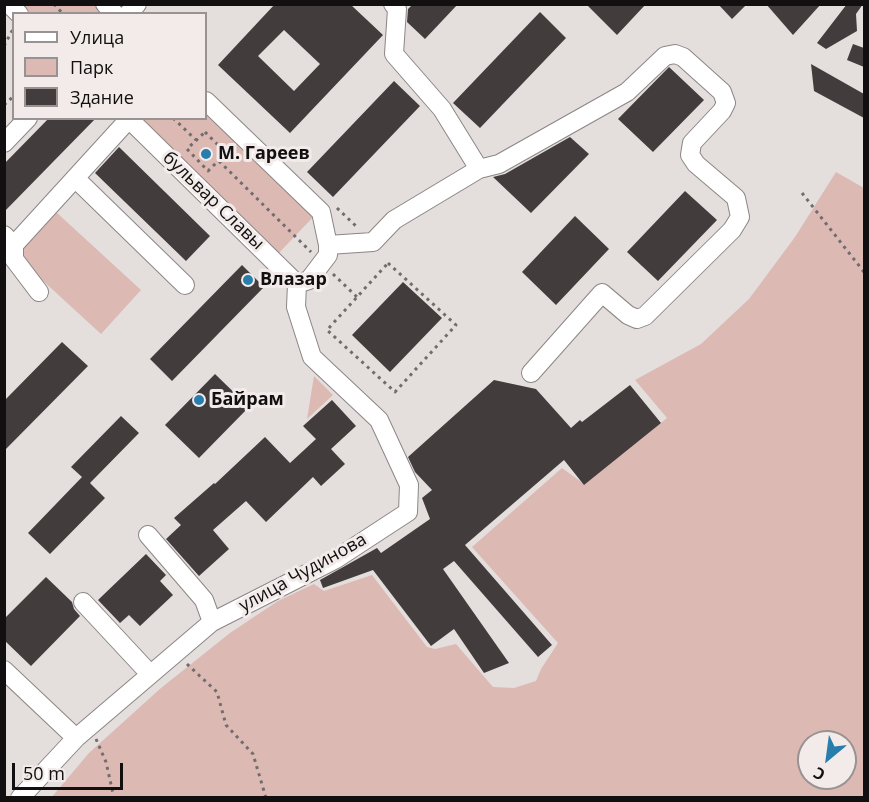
<!DOCTYPE html>
<html>
<head>
<meta charset="utf-8">
<style>
  body { margin:0 }
  #map { position:relative; width:869px; height:802px; overflow:hidden; background:#e4dedd; font-family:"Open Sans",sans-serif }
  canvas { display:block }
  .frame { position:absolute; inset:0; border:6px solid #110f0f; pointer-events:none }
  .legend { position:absolute; left:12px; top:12px; width:195px; height:108px; box-sizing:border-box; background:#f2ebea; border:2px solid #989392; margin:0; padding:8px 10px; list-style:none; font-size:18px; color:#110f0f }
  .legend li { display:flex; align-items:center; gap:12px; height:30px }
  .legend b { width:30px; border:2px solid #989392 }
  .north { position:absolute; left:797px; top:730px; width:60px; height:60px; box-sizing:border-box; background:#f2ebea; border:2px solid #989392; border-radius:50%; rotate:209deg; font-size:16px; font-weight:700; line-height:24px; text-align:center; color:#110f0f }
  .north::after { content:''; display:block; margin:auto; width:21px; height:27px; background:#277ead; clip-path:polygon(50% 0,100% 100%,50% 72%,0 100%) }
  .scale { position:absolute; left:12px; top:763px; width:111px; height:27px; box-sizing:border-box; border:3px solid #110f0f; border-top:0; padding-left:8px; font-size:18px; line-height:21px; white-space:nowrap; color:#110f0f; -webkit-text-stroke:4px #f2ebea; paint-order:stroke }
</style>
</head>
<body>
<div id="map">
<canvas width="869" height="802"></canvas>
<div class="frame"></div>
<ul class="legend">
<li><b style="height:8px;background:#fff"></b>Улица</li>
<li><b style="height:16px;background:#ddb9b4"></b>Парк</li>
<li><b style="height:16px;background:#423d3c"></b>Здание</li>
</ul>
<div class="north">С</div>
<div class="scale">50 m</div>
</div>
<script>
const g = document.querySelector('canvas').getContext('2d');
g.lineJoin = 'round';
function fill(path, color) { g.fillStyle = color; g.fill(path, 'evenodd'); }
const shape = rows => new Path2D(rows.map(r => 'M' + r).join(''));
function trace(path, color, width, dash) { g.strokeStyle = color; g.lineWidth = width; g.lineCap = dash ? 'butt' : 'round'; g.setLineDash(dash || []); g.stroke(path); }
function drawText(font, color, halo, rows, align = 'center') {
  g.font = font + ' "Open Sans",sans-serif'; g.lineWidth = 6; g.setLineDash([]); g.textBaseline = 'middle'; g.strokeStyle = halo; g.fillStyle = color; for (const [text, x, y, turn = 0] of rows) {
    g.save(); g.translate(x, y); g.rotate((+turn || 0) * Math.PI / 180); g.textAlign = isNaN(turn) ? turn : align; if (halo) g.strokeText(text, 0, 0); g.fillText(text, 0, 0); g.restore();
  }
}
const green = shape([
  [14,5,99,5,108,13,23,13],
  [206,106,317,213,276,256,133,119,206,118],
  [836,172,864,188,864,795,861,798,51,798,89,753,161,688,230,633,278,601,314,584,324,591,372,575,427,647,435,649,456,644,493,687,514,688,536,681,541,669,558,643,472,547,562,468,584,484,667,418,635,380,701,344,749,299,795,237],
  [809,742,845,742,845,778,809,778],
  [56,212,141,290,101,334,16,256],
  [314,376,333,395,307,419]
]);
const building = shape([
  [275,4,350,4,383,35,290,133,218,65],
  [284,30,320,64,294,91,258,56],
  [413,4,458,4,425,39,407,22,408,9],
  [586,4,646,4,617,35],
  [718,4,747,4,732,19],
  [766,4,821,4,793,35],
  [847,4,863,4,856,14,857,31,826,49,817,43],
  [540,12,566,38,480,128,453,103],
  [853,44,864,48,864,67,847,60],
  [811,64,864,94,864,118,814,91],
  [669,67,704,100,653,152,618,119],
  [394,81,420,106,333,197,307,172],
  [49,118,96,118,4,212,4,164],
  [570,137,589,154,531,213,493,177,505,174],
  [119,147,210,236,186,261,95,173],
  [685,191,717,220,658,281,627,252],
  [575,216,609,249,556,305,522,272],
  [242,265,264,287,172,381,150,359],
  [403,282,442,318,390,372,352,335],
  [62,342,88,366,4,451,4,401],
  [215,374,249,407,199,458,165,425],
  [494,380,536,389,571,428,580,420,582,422,630,385,661,423,584,485,564,460,465,545,552,645,538,657,454,561,443,569,509,663,484,673,454,629,431,646,373,570,323,588,320,580,377,548,381,553,430,519,422,498,432,490,415,472,408,457],
  [332,400,356,426,331,449,345,464,321,486,313,477,266,522,246,501,213,530,229,549,199,576,166,539,181,525,174,518,214,483,215,484,265,437,290,463,316,439,303,426],
  [121,416,139,433,90,483,105,498,50,554,28,533,82,477,71,467],
  [146,554,166,575,160,581,173,595,140,626,129,615,120,623,98,600],
  [46,577,72,602,74,609,80,616,31,666,4,640,4,619]
]);
const path = shape([
  [54,4,63,14],
  [4,46,13,29],
  [4,105,14,96],
  [173,118,196,140],
  [205,132,226,153,208,171,187,149,205,132],
  [219,161,311,252],
  [802,193,864,272],
  [337,208,357,227],
  [388,263,456,325,395,392,327,330,388,263],
  [333,274,357,297],
  [187,664,217,692,226,725,253,754,266,798],
  [96,739,106,762,114,798]
]);
const minor = shape([
  [9,4,19,14],
  [105,4,115,14],
  [128,14,137,4],
  [206,101,321,212,328,245,328,255,309,280,297,284],
  [128,118,297,284],
  [4,143,28,118],
  [479,169,499,164,627,92,665,56,675,54,683,57,722,92,726,103,722,111,692,143,690,155,696,164,736,198,740,217,732,230,645,316,637,319,628,315,602,293,531,373],
  [75,178,185,285],
  [4,235,14,245,14,259,39,292],
  [14,245,129,119],
  [328,245,373,242,394,220,479,169,442,109,394,54,397,9,393,4],
  [148,535,204,600,212,622],
  [83,602,150,674],
  [4,670,76,738],
  [20,798,76,738,212,622,336,559,408,512,409,485,379,420,312,357,296,307,297,284]
]);
const markers = [
  [206,154,6,"#277ead"],
  [248,280,6,"#277ead"],
  [199,400,6,"#277ead"]
];
const poiNames = [
  ["М. Гареев",218,154],
  ["Влазар",260,280],
  ["Байрам",211,400]
];
const streetNames = [
  ["бульвар Славы",213,201,44],
  ["улица Чудинова",303,573,-29]
];
fill(green, '#ddb9b4');
fill(building, '#423d3c');
trace(minor, '#8c8686', 20);
trace(path, '#716d6c', 3, [3, 4.5]);
trace(minor, '#fff', 18);
for (const [x, y, r, color] of markers) { const dot = new Path2D(); dot.arc(x, y, r, 0, 2 * Math.PI); g.fillStyle = color; g.fill(dot); trace(dot, '#f2ebea', 2); }
drawText('bold 18px', '#110f0f', '#f2ebea', poiNames, 'left');
drawText('18px', '#110f0f', '#f2ebea', streetNames);
</script>
</body>
</html>
